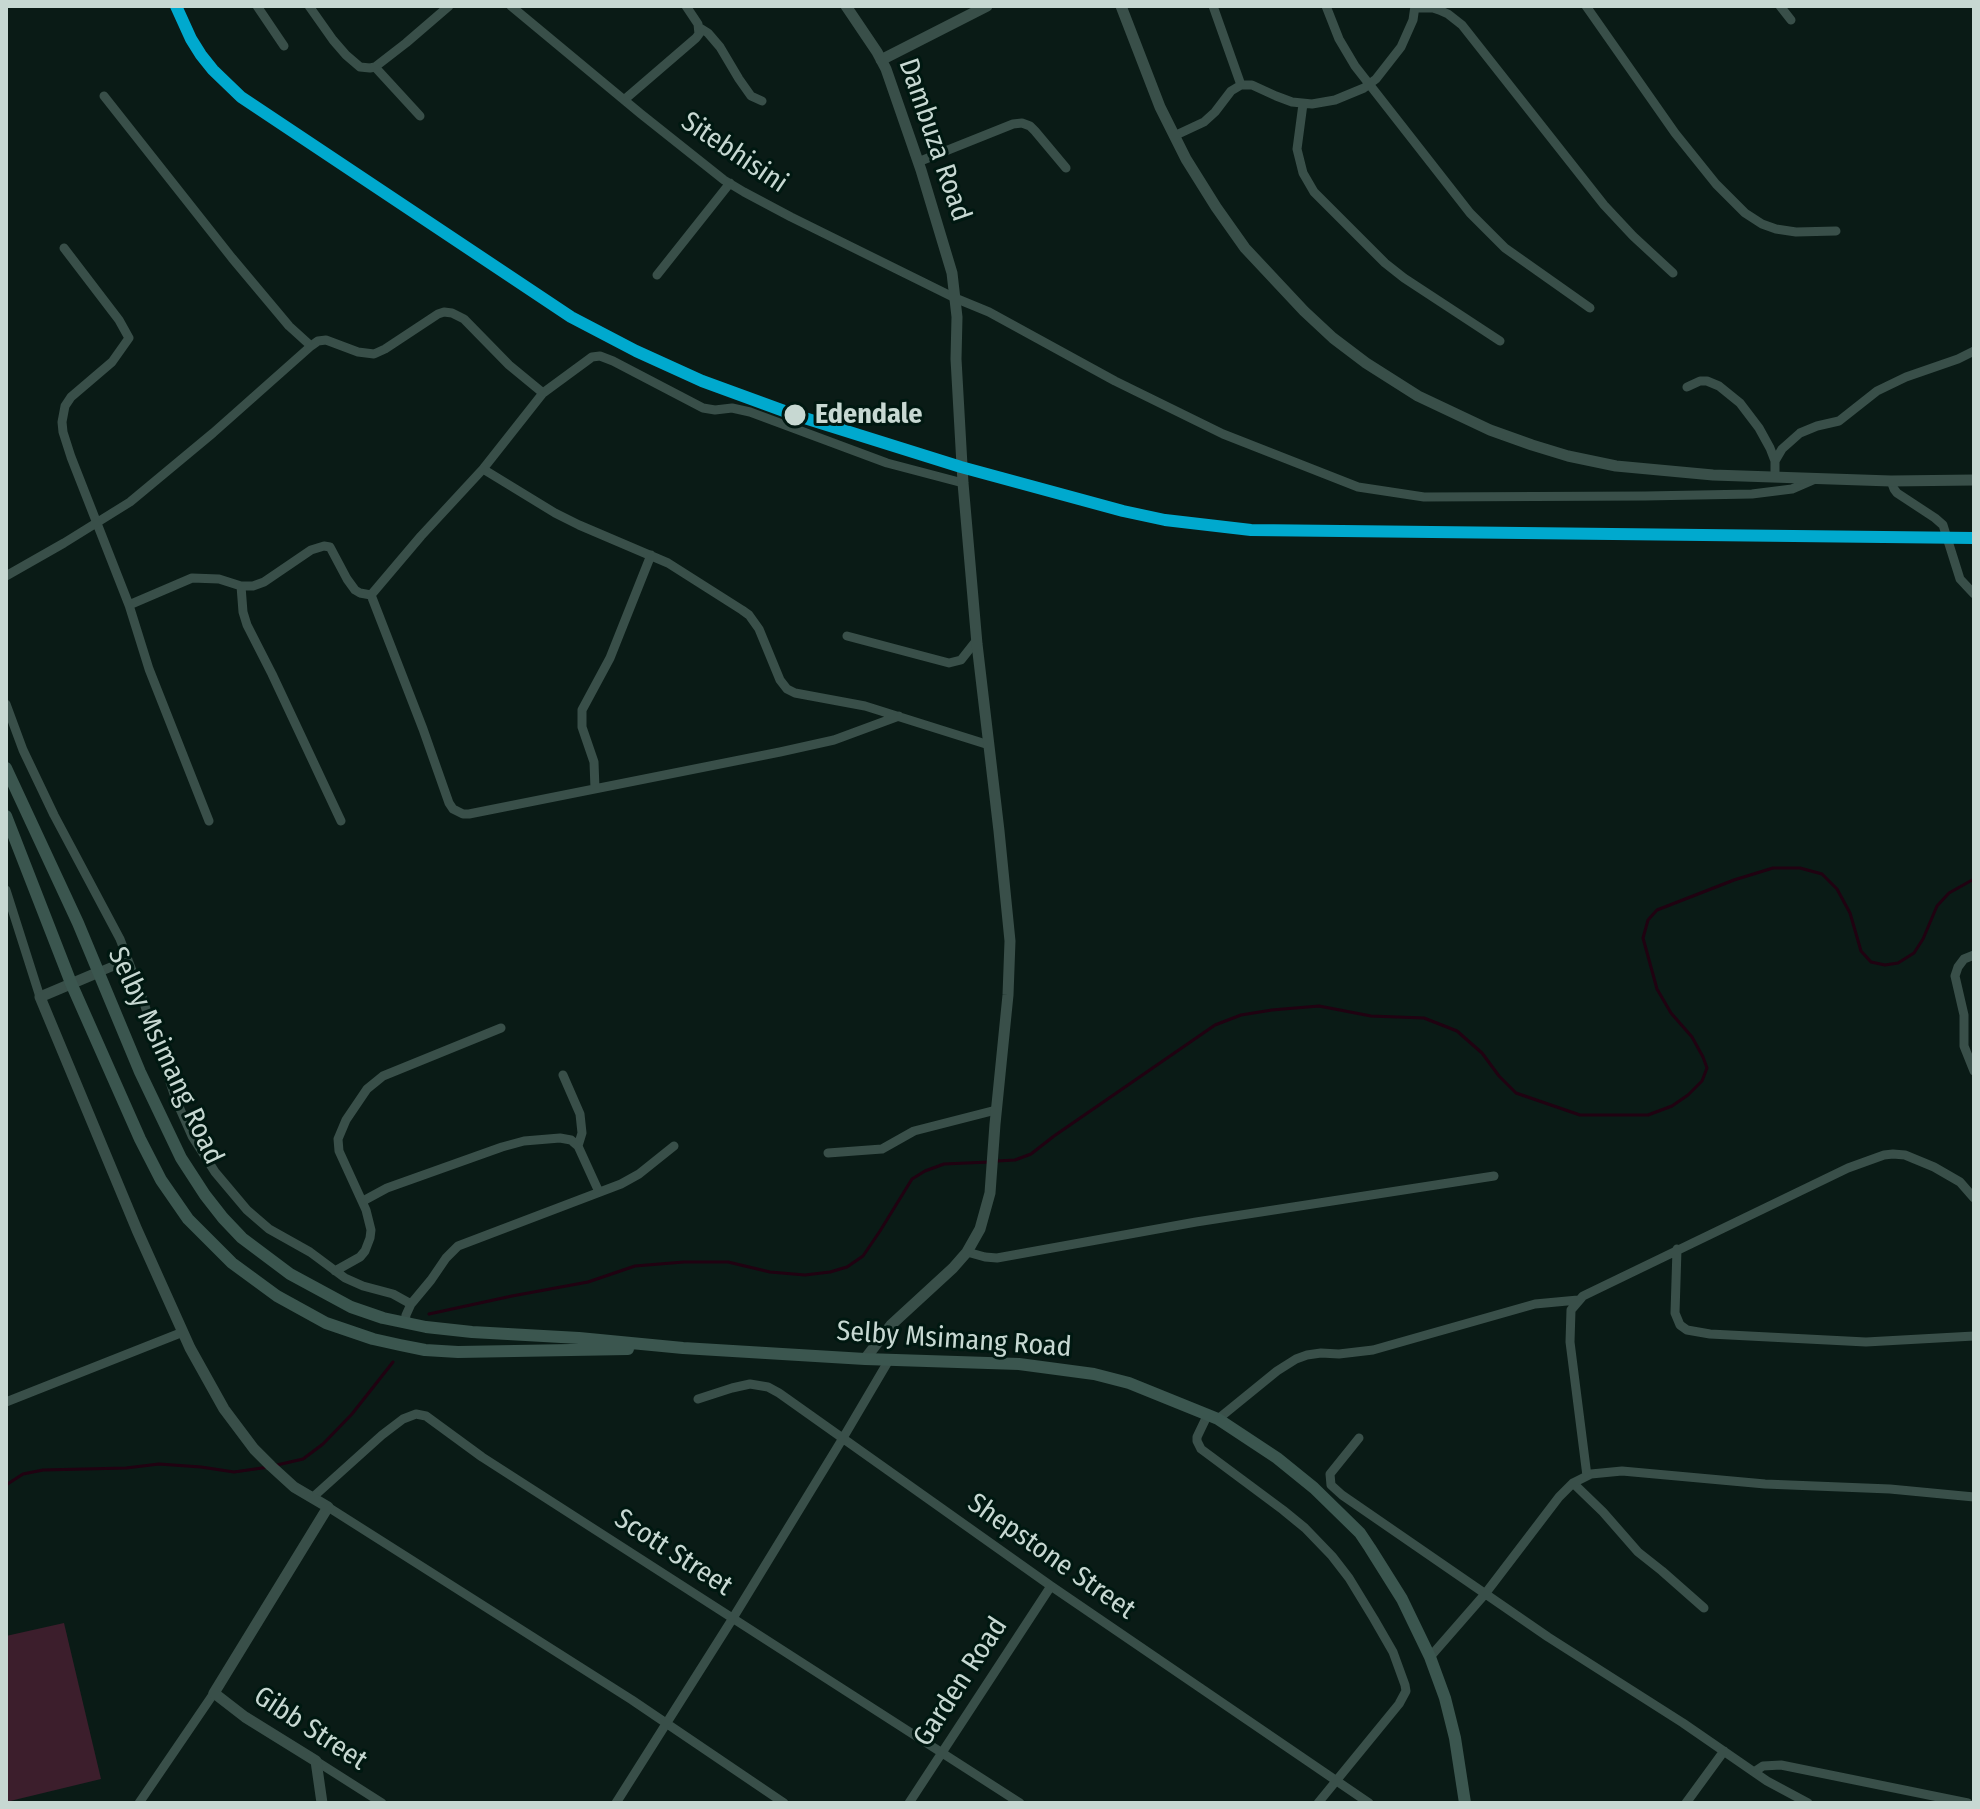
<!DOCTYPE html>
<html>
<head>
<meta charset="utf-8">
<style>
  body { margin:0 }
  #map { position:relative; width:1980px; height:1809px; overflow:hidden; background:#0a1b16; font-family:"Fira Sans Condensed",sans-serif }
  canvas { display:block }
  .frame { position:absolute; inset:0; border:8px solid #c7d8d2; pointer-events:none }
</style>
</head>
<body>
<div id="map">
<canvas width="1980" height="1809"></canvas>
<div class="frame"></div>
</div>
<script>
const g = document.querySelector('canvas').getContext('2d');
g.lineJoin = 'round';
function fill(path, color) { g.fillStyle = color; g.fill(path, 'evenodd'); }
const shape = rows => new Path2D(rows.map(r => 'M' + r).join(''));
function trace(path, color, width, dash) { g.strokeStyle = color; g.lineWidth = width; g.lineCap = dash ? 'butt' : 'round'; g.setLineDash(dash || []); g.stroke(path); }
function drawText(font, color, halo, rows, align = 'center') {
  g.font = font + ' "Fira Sans Condensed",sans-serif'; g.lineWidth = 6; g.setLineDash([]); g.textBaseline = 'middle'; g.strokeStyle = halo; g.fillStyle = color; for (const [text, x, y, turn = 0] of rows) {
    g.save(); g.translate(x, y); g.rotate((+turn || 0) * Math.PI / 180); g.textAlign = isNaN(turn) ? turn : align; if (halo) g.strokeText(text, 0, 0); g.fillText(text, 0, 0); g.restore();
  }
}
const green = shape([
  [64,1623,101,1779,6,1802,6,1636]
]);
const stream = shape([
  [997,1161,1015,1160,1031,1154,1054,1136,1215,1025,1241,1015,1272,1010,1319,1006,1371,1016,1424,1018,1457,1031,1482,1053,1499,1076,1516,1093,1580,1115,1648,1115,1672,1106,1688,1095,1702,1081,1707,1068,1703,1057,1692,1037,1671,1013,1657,989,1643,938,1648,920,1657,910,1734,880,1773,868,1800,868,1822,874,1837,889,1850,913,1861,951,1871,962,1885,965,1898,963,1914,953,1923,939,1937,906,1949,893,1974,879],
  [429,1314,512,1296,588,1282,635,1266,684,1262,728,1262,770,1272,805,1275,830,1272,847,1267,863,1256,880,1231,912,1179,925,1171,944,1164,990,1162],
  [277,1465,303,1459,323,1444,352,1414,393,1362],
  [6,1485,23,1474,43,1470,126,1468,159,1464,201,1467,234,1472,269,1467]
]);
const minor = shape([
  [257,6,284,46],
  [309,6,333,40,346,55,360,67,370,68,375,67,406,43,449,6],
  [511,6,641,114,724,180,744,192,791,217,955,298,989,312,1115,381,1223,434,1358,487,1424,497,1645,496,1752,494,1792,489,1815,479],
  [1213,6,1241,85],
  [1326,6,1339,39,1355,66,1470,213,1505,248,1590,308],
  [1586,6,1675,133,1716,184,1745,213,1762,224,1776,229,1796,232,1836,231],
  [1780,6,1791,20],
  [1415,8,1433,8,1439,10,1448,14,1462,25,1604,205,1633,236,1673,273],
  [700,28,708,33,720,47,739,79,751,96,762,101],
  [375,67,420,116],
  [104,96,232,258,289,326,311,346],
  [624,100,696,38,699,34,698,24,686,6],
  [1303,104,1297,149,1303,173,1314,192,1385,263,1404,278,1500,341],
  [1174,136,1204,122,1215,112,1231,91,1241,85,1252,85,1276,96,1292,102,1312,104,1335,100,1364,88,1376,79,1401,47,1413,20,1415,6],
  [918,162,1013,124,1022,123,1030,126,1035,131,1066,168],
  [64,248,119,320,129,338,112,362,71,397,65,406,62,422,63,432,71,457,129,605,192,578,219,579,241,586,253,586,264,582,311,550,324,546,330,547,347,579,355,590,360,593,371,595],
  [657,275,730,183],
  [1687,387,1700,381,1707,381,1719,386,1740,403,1759,428,1770,448,1775,461,1775,477],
  [1775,461,1782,449,1800,433,1817,426,1839,421,1877,391,1906,377,1958,359,1974,351],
  [483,469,555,513,579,525,668,563,742,610,749,615,759,629,780,680,787,689,795,693,865,706,989,745],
  [1891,481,1894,489,1897,493,1935,518,1943,525,1960,579,1974,594],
  [6,576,64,543,130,502,213,433,311,346,318,341,326,340,358,352,374,354,385,349,438,314,444,312,452,313,464,319,509,365,543,393],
  [241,586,243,612,247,625,272,674,341,821],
  [371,595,421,536,483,469,543,393,592,357,600,356,613,361,703,408,715,410,732,408,750,412,887,463,963,483],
  [371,595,423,729,449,803,453,809,463,814,469,814,780,752,834,740,899,716],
  [129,605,149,669,209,821],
  [847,636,949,663,961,660,976,641],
  [6,704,23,750,54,815,120,939,141,994,176,1100,192,1136,215,1172,247,1210,269,1229,310,1252,345,1278,363,1286,393,1294,411,1304],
  [595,789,594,762,582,727,582,710,610,658,651,555],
  [6,890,40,997],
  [1974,955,1964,959,1958,967,1955,976,1964,1015,1964,1046,1974,1071],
  [99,972,128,960],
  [563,1075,580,1114,582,1133,578,1146],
  [828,1153,882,1149,914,1131,996,1110],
  [363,1201,387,1188,502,1147,524,1141,560,1138,571,1140,578,1146,599,1192],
  [1677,1249,1675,1313,1680,1325,1687,1330,1710,1334,1866,1342,1974,1336],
  [967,1252,985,1257,997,1258,1196,1222,1494,1176],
  [335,1271,360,1257,365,1251,370,1238,371,1230,366,1210,339,1151,338,1139,346,1120,367,1089,383,1076,501,1028],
  [405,1323,406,1315,411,1304,431,1280,446,1258,458,1246,621,1184,639,1174,674,1146],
  [698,1399,732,1388,750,1384,768,1387,779,1393,1051,1586,1369,1803],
  [6,1402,183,1332],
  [1208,1414,1197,1437,1197,1441,1201,1449,1283,1510,1305,1528,1332,1556,1349,1578,1374,1619,1393,1652,1405,1685,1406,1691,1399,1704,1318,1803],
  [1218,1419,1277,1371,1296,1359,1307,1355,1321,1353,1339,1354,1373,1350,1535,1304,1578,1300],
  [1359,1438,1330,1474,1331,1485,1342,1495,1548,1637,1683,1723,1767,1781,1808,1803],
  [1587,1476,1570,1342,1571,1310,1583,1296,1848,1168,1884,1155,1893,1154,1905,1155,1934,1167,1960,1182,1974,1198],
  [1573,1483,1603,1512,1638,1552,1662,1571,1704,1608],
  [312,1498,382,1435,403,1419,416,1414,426,1416,482,1457,1020,1803],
  [328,1507,632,1700,784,1803],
  [1430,1657,1485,1594,1559,1497,1573,1483,1591,1474,1622,1471,1765,1484,1890,1489,1974,1497],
  [316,1761,382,1803],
  [1754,1772,1763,1766,1781,1765,1968,1803],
  [139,1803,214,1693],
  [616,1803,733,1618,843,1438,889,1360],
  [909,1803,1051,1586],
  [1686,1803,1724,1751]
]);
const tertiary = shape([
  [846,6,877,52,886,69,921,170,952,273,957,317,956,359,963,483,977,644,999,831,1010,941,1008,995,995,1124,990,1193,980,1229,967,1252,953,1268,891,1325,865,1359],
  [1121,6,1160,107,1186,159,1216,207,1245,248,1304,311,1333,338,1366,363,1418,396,1490,430,1532,445,1568,456,1616,466,1713,475,1891,481,1974,480],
  [881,60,987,6],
  [99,972,40,997,137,1230,190,1348,224,1409,254,1449,271,1466,294,1487,328,1507,214,1693,245,1717,316,1761,322,1803]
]);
const secondary = shape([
  [6,768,78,923,140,1072,181,1158,205,1195,223,1218,242,1238,290,1274,351,1307,383,1318,426,1327,472,1332,579,1338,683,1348,865,1359,1019,1364,1094,1374,1129,1383,1218,1419,1277,1458,1314,1488,1360,1533,1370,1548,1402,1599,1430,1657,1445,1698,1455,1738,1465,1803],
  [6,816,71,983,140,1139,161,1180,188,1219,232,1263,277,1296,326,1323,373,1339,400,1345,425,1350,458,1352,628,1349]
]);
const rail1 = shape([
  [176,6,191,39,201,55,213,70,241,97,571,317,636,351,702,381,795,415,961,467,1123,511,1165,520,1251,530,1974,538]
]);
const markers = [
  [795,415,12,"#c7d8d2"]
];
const streetNames = [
  ["Dambuza Road",934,140,71],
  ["Sitebhisini",734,153,34],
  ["Selby Msimang Road",165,1056,65],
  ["Selby Msimang Road",954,1340,4],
  ["Scott Street",673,1553,33],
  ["Shepstone Street",1051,1557,35],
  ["Garden Road",961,1682,-57],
  ["Gibb Street",310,1729,33]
];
const stopNames = [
  ["Edendale",815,415]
];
fill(green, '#3c1e2c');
trace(stream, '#200211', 3);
trace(minor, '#394f49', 9);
trace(tertiary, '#394f49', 11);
trace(secondary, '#3b564f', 12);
trace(rail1, '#00a9ce', 12);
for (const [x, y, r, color] of markers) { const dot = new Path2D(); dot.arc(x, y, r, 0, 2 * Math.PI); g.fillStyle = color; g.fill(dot); trace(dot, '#001811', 3); }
drawText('28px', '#c7d8d2', '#001811', streetNames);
drawText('bold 28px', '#c7d8d2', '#001811', stopNames, 'left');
</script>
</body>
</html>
